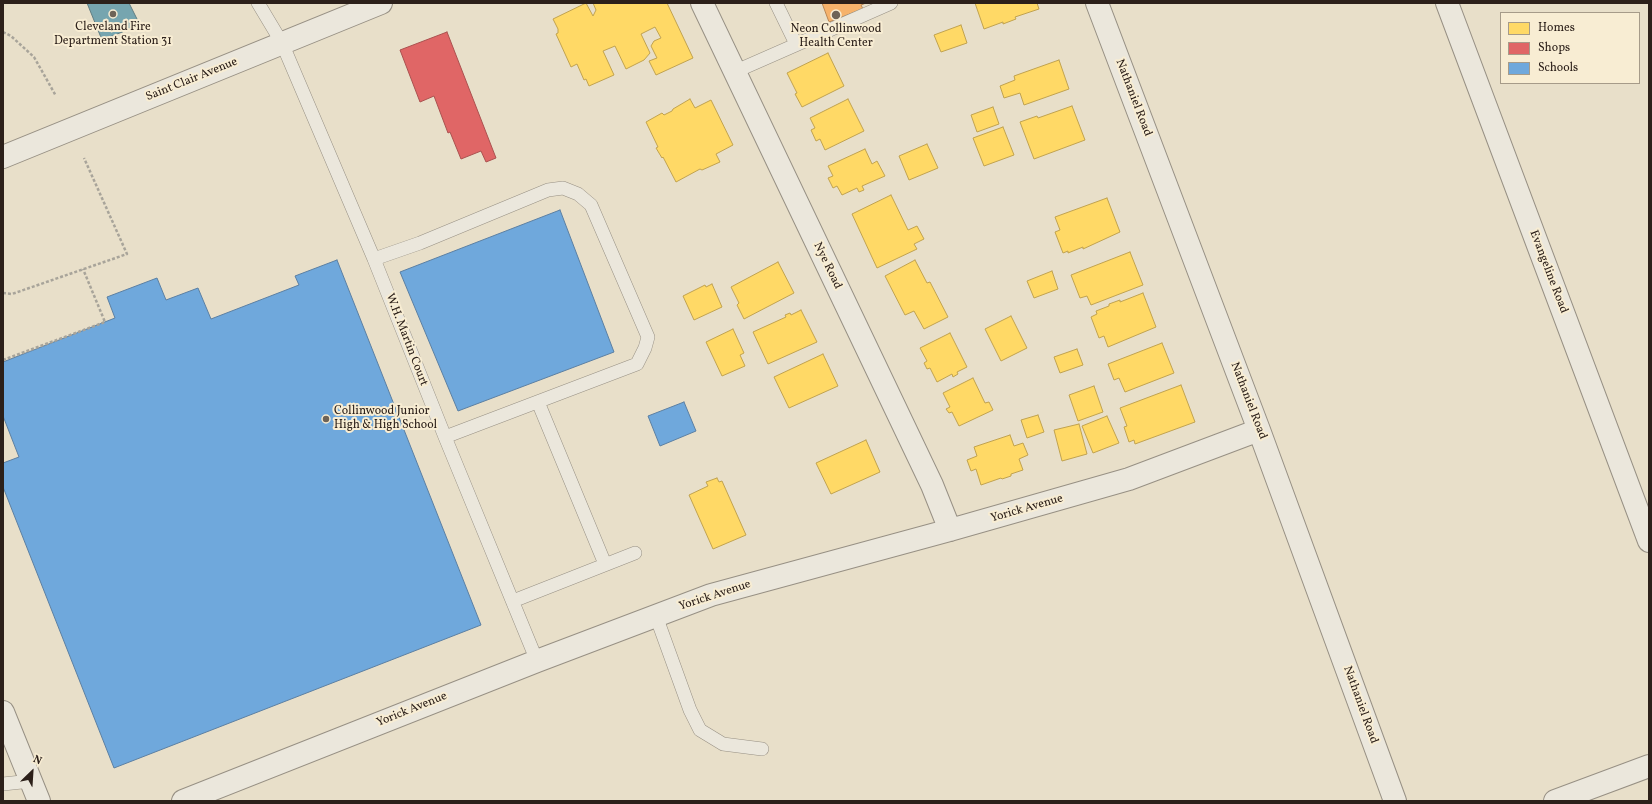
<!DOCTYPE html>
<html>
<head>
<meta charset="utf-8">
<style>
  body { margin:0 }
  #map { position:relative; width:1652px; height:804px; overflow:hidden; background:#e8dfc9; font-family:Vollkorn,serif }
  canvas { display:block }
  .frame { position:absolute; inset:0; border:4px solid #2c201a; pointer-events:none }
  .legend { position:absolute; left:1500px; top:12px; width:140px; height:72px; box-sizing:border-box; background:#f8edd3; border:1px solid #a69b89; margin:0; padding:5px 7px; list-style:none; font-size:12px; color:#2c201a }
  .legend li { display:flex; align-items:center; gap:8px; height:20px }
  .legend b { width:20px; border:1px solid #a69b89 }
  .north { position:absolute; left:12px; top:752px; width:40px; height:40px; -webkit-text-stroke:3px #f8edd3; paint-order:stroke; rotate:25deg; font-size:11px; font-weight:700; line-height:16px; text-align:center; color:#2c201a }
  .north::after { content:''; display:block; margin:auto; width:14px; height:18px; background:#2c201a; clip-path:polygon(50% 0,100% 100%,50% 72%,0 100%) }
</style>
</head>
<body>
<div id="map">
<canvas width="1652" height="804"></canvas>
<div class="frame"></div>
<ul class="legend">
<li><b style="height:11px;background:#ffd966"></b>Homes</li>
<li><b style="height:11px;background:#e06666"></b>Shops</li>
<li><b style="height:11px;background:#6fa8dc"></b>Schools</li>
</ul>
<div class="north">N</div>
</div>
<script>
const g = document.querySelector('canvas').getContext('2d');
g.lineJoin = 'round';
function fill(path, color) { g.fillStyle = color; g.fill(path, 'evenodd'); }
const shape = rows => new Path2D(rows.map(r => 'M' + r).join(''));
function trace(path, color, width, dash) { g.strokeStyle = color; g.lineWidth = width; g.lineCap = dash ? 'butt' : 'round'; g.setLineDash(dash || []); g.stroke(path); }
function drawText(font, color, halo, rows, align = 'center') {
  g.font = font + ' Vollkorn,serif'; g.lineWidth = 4; g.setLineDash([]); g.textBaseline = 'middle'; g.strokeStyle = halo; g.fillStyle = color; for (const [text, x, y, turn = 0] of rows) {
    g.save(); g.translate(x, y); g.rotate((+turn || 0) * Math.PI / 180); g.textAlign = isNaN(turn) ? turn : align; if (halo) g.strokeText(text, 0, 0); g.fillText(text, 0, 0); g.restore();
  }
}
const homes = shape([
  [586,3,593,16,596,10,593,3,667,3,693,58,656,75,649,61,657,58,651,46,654,41,661,38,655,27,641,34,650,53,644,60,626,69,615,46,603,51,614,75,589,86,586,79,584,80,577,64,571,67,556,34,558,33,558,29,553,19,586,3],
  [975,3,1037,3,1039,9,1015,17,1016,19,1003,24,1003,22,984,29,975,3],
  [961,25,967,43,941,52,934,35,961,25],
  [828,53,844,86,802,107,795,94,797,93,787,73,828,53],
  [1059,60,1069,89,1024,105,1020,93,1004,98,1000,86,1015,80,1014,76,1059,60],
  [690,99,695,108,711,100,733,145,716,154,720,162,702,170,700,169,676,182,663,157,662,158,656,148,658,147,646,122,662,113,664,115,672,111,673,109,690,99],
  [848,99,864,131,825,150,820,139,816,141,811,130,815,128,810,118,848,99],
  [1072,106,1085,140,1034,159,1020,122,1037,116,1038,118,1072,106],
  [993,107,999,124,977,132,971,115,993,107],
  [1003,127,1014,155,984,166,973,138,1003,127],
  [927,144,938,168,909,180,899,156,927,144],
  [865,149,872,164,877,161,885,176,862,186,864,190,859,192,857,188,842,195,837,186,833,188,828,178,833,176,828,166,865,149],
  [891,195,908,230,917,226,924,239,914,244,917,249,877,268,852,214,891,195],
  [1107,198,1120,232,1083,249,1083,247,1068,253,1068,251,1063,253,1055,232,1060,230,1055,217,1107,198],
  [1130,252,1143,285,1091,305,1087,296,1080,298,1071,275,1130,252],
  [915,260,927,283,930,282,948,317,924,329,914,311,905,315,885,276,915,260],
  [778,262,794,293,744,319,737,305,739,303,731,287,778,262],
  [1052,271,1058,289,1034,298,1027,281,1052,271],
  [712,284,722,307,694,320,683,296,705,285,706,287,712,284],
  [1143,293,1156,327,1108,347,1104,336,1099,338,1091,317,1097,314,1096,311,1109,306,1109,304,1120,300,1120,302,1143,293],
  [801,310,817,342,768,364,753,332,786,317,785,315,790,313,791,315,801,310],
  [1011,316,1027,348,1001,361,985,329,1011,316],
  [733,329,744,353,740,355,745,366,722,376,706,342,733,329],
  [950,333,967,367,957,372,958,374,953,377,952,374,937,382,930,368,927,369,924,363,927,361,920,348,950,333],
  [1162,343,1174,373,1125,392,1119,378,1114,380,1108,364,1162,343],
  [1077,349,1083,365,1060,373,1054,357,1077,349],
  [823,354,838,386,789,408,774,377,823,354],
  [973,378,985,403,989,402,993,410,959,426,952,412,949,413,946,409,950,407,943,393,973,378],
  [1181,385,1195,422,1135,444,1134,440,1129,442,1124,427,1127,426,1120,408,1181,385],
  [1094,386,1103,412,1078,421,1069,395,1094,386],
  [1038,415,1044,432,1027,438,1021,420,1038,415],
  [1107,416,1119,443,1093,453,1082,426,1107,416],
  [1079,424,1087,454,1062,461,1054,430,1079,424],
  [1010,435,1014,446,1023,443,1028,455,1019,459,1023,470,1011,474,1011,476,1002,479,1001,478,981,485,976,469,971,471,967,460,977,456,974,447,1010,435],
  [866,440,880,472,831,494,816,463,866,440],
  [717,478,719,482,722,481,746,535,713,549,689,495,708,486,706,482,717,478]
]);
const shops = shape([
  [447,32,496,158,486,162,481,151,461,159,450,132,448,133,434,96,420,102,400,50,447,32]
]);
const schools = shape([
  [560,210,614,352,458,411,400,272,560,210],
  [337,260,481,625,114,768,3,487,3,463,19,457,3,416,3,362,115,318,107,297,157,278,166,300,198,288,211,319,299,285,295,276,337,260],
  [684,402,696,431,660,446,648,416,684,402]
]);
const health = shape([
  [822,3,866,3,861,5,863,9,829,22,822,3]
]);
const public = shape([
  [87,3,129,3,140,25,102,40,87,3]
]);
const path = shape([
  [3,32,11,36,34,57,56,96],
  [3,293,12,294,127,254,84,158],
  [3,360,105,322,83,269]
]);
const service = shape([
  [258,3,282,43,374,259,445,437,537,661],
  [776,3,796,44],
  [734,72,891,3],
  [374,259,420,243,548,190,563,188,578,194,591,205,648,337,645,348,637,364,445,437],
  [538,402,605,564],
  [513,601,635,553],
  [656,616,690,710,700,730,723,744,762,749],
  [3,784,31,781]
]);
const minor = shape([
  [702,3,932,485,950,530],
  [1097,3,1259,430,1395,801],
  [1447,3,1649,541],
  [3,712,39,801],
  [183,801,537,661,711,595,950,530,1129,479,1259,430],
  [1555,801,1649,766]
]);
const tertiary = shape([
  [3,157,381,3]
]);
const markers = [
  [113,14,4,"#6e6357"],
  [836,15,5,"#6e6357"],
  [326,419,4,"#6e6357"]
];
const poiNames = [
  ["Cleveland Fire",113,28],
  ["Department Station 31",113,42],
  ["Neon Collinwood",836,30],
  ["Health Center",836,44],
  ["Collinwood Junior",334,412,"left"],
  ["High & High School",334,426,"left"]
];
const streetNames = [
  ["Saint Clair Avenue",192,80,-22],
  ["Nathaniel Road",1133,98,69],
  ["Nye Road",827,266,64],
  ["Evangeline Road",1548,272,69],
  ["W.H. Martin Court",406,340,69],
  ["Nathaniel Road",1248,401,69],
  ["Yorick Avenue",1027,509,-16],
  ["Yorick Avenue",715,596,-18],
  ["Nathaniel Road",1360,705,70],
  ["Yorick Avenue",412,710,-22]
];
fill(homes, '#ffd966');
trace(homes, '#c0a24f', 1);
fill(shops, '#e06666');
trace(shops, '#aa514f', 1);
fill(schools, '#6fa8dc');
trace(schools, '#5b7fa2', 1);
fill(health, '#f6b26b');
trace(health, '#b98653', 1);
fill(public, '#76a5af');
trace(public, '#607d82', 1);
trace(service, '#979084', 14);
trace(minor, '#979084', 24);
trace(tertiary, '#979084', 24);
trace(path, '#a8a49a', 2.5, [3, 2]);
trace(service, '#ebe7dc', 13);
trace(minor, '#ebe7dc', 22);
trace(tertiary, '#ebe7dc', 22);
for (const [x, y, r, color] of markers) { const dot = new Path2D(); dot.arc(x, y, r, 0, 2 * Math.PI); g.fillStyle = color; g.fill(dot); trace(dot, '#f8edd3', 1.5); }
drawText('12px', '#2c201a', '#f8edd3', poiNames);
drawText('12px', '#2c201a', '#f8edd3', streetNames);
</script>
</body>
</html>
